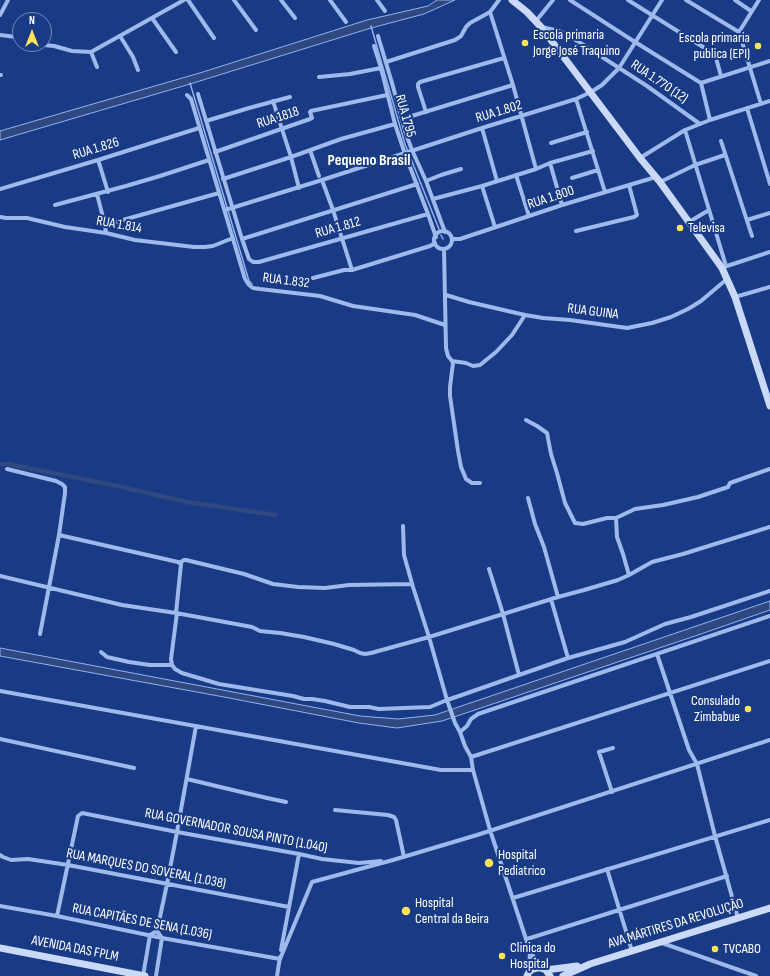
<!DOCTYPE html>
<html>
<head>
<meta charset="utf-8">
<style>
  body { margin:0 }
  #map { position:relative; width:770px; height:976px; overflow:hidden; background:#193b85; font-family:"Sofia Sans Condensed",sans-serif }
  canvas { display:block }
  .north { position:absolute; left:12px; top:12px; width:40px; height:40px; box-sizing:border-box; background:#193b85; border:1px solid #7589b6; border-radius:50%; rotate:0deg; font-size:11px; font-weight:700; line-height:16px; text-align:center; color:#fff }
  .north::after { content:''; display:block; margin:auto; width:14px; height:18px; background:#ffe25a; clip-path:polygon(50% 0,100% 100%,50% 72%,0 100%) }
</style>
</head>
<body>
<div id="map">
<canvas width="770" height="976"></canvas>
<div class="north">N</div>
</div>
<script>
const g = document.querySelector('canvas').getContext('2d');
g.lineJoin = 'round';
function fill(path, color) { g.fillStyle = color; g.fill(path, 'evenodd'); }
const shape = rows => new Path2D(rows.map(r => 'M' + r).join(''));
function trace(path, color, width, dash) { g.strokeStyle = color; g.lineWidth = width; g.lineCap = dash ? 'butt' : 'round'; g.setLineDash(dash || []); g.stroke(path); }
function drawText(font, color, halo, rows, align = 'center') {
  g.font = font + ' "Sofia Sans Condensed",sans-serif'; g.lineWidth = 4; g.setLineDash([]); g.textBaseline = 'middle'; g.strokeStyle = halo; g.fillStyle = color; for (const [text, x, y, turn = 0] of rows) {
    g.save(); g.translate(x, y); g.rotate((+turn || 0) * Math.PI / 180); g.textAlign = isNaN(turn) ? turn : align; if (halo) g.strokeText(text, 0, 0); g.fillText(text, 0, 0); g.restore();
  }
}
const water = shape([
  [437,0,455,0,424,14,371,28,190,84,0,140,0,131,203,72,367,20,428,6,437,0],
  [770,601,770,610,698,635,442,721,397,728,359,723,224,697,0,656,0,648,360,716,398,719,435,715,770,601]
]);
const stream = shape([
  [371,26,405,144,439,229],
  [190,83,249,281,252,284],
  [441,235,443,239]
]);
const canal = shape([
  [0,464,8,464,122,487,187,502,275,515]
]);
const street = shape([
  [188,0,214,38],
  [234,0,256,30],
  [281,0,295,18],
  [330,0,346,22],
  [377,0,385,11],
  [570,0,635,42,701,83],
  [628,0,711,52,716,58,721,76],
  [686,0,739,32,761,104],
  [735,0,751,11],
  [490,12,513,85,536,169],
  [0,15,8,0],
  [152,18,176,52],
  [536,21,553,0],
  [542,27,559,31,568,35,647,86,700,124],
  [739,32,759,0],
  [0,35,16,37,20,39],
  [120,36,133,57,138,70],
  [378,36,392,83,406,134,412,150,426,181,445,232],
  [34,44,54,46,72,51,91,52,184,0],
  [374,46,381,68,395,124,405,154,428,214,436,237],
  [91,52,97,67],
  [386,62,455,40,461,36,466,27,470,23,490,12,499,0],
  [0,75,1,75],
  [319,77,350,74,381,68],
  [198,94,242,239,249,259,253,262,259,262,428,214],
  [187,95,191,99,245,279,249,285,253,288,260,289,320,296,353,306,415,315,445,325],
  [576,99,605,192],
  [273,101,291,157,299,188],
  [747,108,770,184],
  [426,112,418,87,418,84,420,82,504,58],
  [402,119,513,85],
  [710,120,701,83,770,61],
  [206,121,249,108,290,97],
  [482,128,497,181],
  [685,130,726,266],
  [721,141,752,236],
  [551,143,587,132],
  [310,150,319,176],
  [215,152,310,119,312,118,310,112,311,111,387,95],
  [640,158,685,130,710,120,770,101],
  [98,160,100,166,108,192],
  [550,163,562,205],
  [516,175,529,216],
  [572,178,598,170],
  [223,179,291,157,341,139,395,124],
  [322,180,333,210,352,270],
  [426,181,441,175,461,169],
  [660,182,695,165,725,155],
  [482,186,495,227],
  [0,189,98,160,199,128],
  [97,194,105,225,106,233],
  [433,199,482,186,536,169,550,163,593,151],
  [55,205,126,186,160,176,209,160],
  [225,210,322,180,482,128,576,99,591,92,602,85,619,68,662,0],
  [0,217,6,218,27,218,65,227,106,233,135,240,194,247,205,247,213,246,233,238],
  [747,220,770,213],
  [689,222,709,210],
  [105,225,219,193],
  [576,231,634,217,637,215,629,185],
  '434 240a9 9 0 1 1 18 0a9 9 0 1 1-18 0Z',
  [242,239,417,184],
  [452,239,460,239,562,205,656,177],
  [444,249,446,348,448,356,452,361,453,363,450,387,450,396,458,451,461,467,466,479,472,483,480,483],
  [724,267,770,252],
  [313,278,344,270,352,270,430,246,435,243],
  [446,295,469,302,525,315,543,318,570,320,627,328,652,323,671,317,688,309,701,301,727,279],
  [735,297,770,287],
  [452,361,466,363,473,366,480,365,496,352,512,335,525,315],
  [526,420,537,426,547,433,551,454,557,473,565,503,575,523,583,524,607,518,616,518,635,509,663,505,698,497,728,487,730,483,770,469],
  [7,469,56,481,62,484,65,487,65,493,59,535,40,634],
  [528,498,535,524,544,547,558,597],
  [616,518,617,537,623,554,629,575],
  [403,526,404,555,413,587,429,637,447,700,455,723,460,732],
  [59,535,178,562,181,564,176,613],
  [181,564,181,562,184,560,186,560,244,574,273,584,298,587,325,588,349,585,412,584],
  [489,569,503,614,519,675],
  [0,576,122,605,176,613,252,627,260,631,280,633,304,637,334,644,354,650,360,653,365,654,371,653,429,637,558,597,584,590,618,580,629,575,652,562,683,554,770,527],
  [551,599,568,658],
  [177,613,171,659,172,665,175,669,182,673,219,684,293,696,304,699,312,699,325,701,350,707,369,707,379,709,430,707,447,700,459,696,519,675,568,658,625,642,665,624,691,617,770,591],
  [101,652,107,657,129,662,150,665,172,665],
  [657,654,689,750,697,764,715,836,738,918],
  [0,691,441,770,473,770],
  [0,739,134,768],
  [471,757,770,661],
  [187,779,237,791,267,798,286,802],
  [612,792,599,752,613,748],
  [335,810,388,815,394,817,396,820,404,857],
  [0,855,3,857,11,860,28,859,68,865,289,907],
  [607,869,632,951],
  [513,898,770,820],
  [0,906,57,916,162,938,280,959,312,882,393,860,477,835,770,740],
  [57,916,78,816,82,813,177,832,299,854,322,859,359,863,381,861],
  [527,939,727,876],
  [662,943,756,976],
  [281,950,299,854],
  [541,968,530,951,490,830,473,770,471,757,465,746,460,732,467,726,471,719,478,714,770,616],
  [529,972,530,951],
  [143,976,150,935,157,931,167,884,177,832,196,726],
  [156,976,162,938,157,931],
  [277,976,280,957]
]);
const secondary = shape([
  [512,0,527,12,541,27,640,158,660,182,722,268,735,297,770,406],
  [0,948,145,976],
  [546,970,577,966],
  [527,976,529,972,533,969,537,968,541,968,546,970,550,976],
  [563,976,590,964,770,908]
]);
const markers = [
  [525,43,4,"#ffe25a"],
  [758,46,4,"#ffe25a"],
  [680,228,4,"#ffe25a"],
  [748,709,4,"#ffe25a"],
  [489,863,5,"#ffe25a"],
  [406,911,5,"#ffe25a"],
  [715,949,4,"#ffe25a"],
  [502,956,4,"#ffe25a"]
];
const poiNames = [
  ["Escola primaria",533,35],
  ["Jorge José Traquino",533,51],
  ["Escola primaria",750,38,"right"],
  ["publica (EPI)",750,54,"right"],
  ["Televisa",688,228],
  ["Consulado",740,701,"right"],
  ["Zimbabue",740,717,"right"],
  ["Hospital",498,855],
  ["Pediatrico",498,871],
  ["Hospital",415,903],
  ["Central da Beira",415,919],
  ["Clinica do",510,948],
  ["Hospital",510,964],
  ["TVCABO",723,949]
];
const streetNames = [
  ["RUA 1.770 (12)",659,82,34],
  ["RUA 1.802",499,112,-17],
  ["RUA 1795",405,116,74],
  ["RUA 1818",278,118,-18],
  ["RUA 1.826",96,149,-17],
  ["RUA 1.800",551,198,-18],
  ["RUA 1.814",119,225,10],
  ["RUA 1.812",338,228,-16],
  ["RUA 1.832",286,281,7],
  ["RUA GUINA",593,312,7],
  ["RUA GOVERNADOR SOUSA PINTO (1.040)",236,831,11],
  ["RUA MARQUES DO SOVERAL (1.038)",146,869,11],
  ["RUA CAPITÃES DE SENA (1.036)",142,922,11],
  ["AVA MÁRTIRES DA REVOLUÇÃO",676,924,-17],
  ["AVENIDA DAS FPLM",75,949,11]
];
const quarterNames = [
  ["Pequeno Brasil",369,161]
];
fill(water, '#2f4980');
trace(water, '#91b2ef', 1);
trace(stream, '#91b2ef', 1.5);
trace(canal, '#2f4980', 4.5);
trace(street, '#9eb9ec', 4);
trace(secondary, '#cbd9f9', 7);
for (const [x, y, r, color] of markers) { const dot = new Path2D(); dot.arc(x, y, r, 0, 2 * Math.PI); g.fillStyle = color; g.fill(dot); trace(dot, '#193b85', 1.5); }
drawText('14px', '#fff', '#193b85', poiNames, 'left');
drawText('14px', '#fff', '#193b85', streetNames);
drawText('bold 16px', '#fff', '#193b85', quarterNames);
</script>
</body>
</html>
